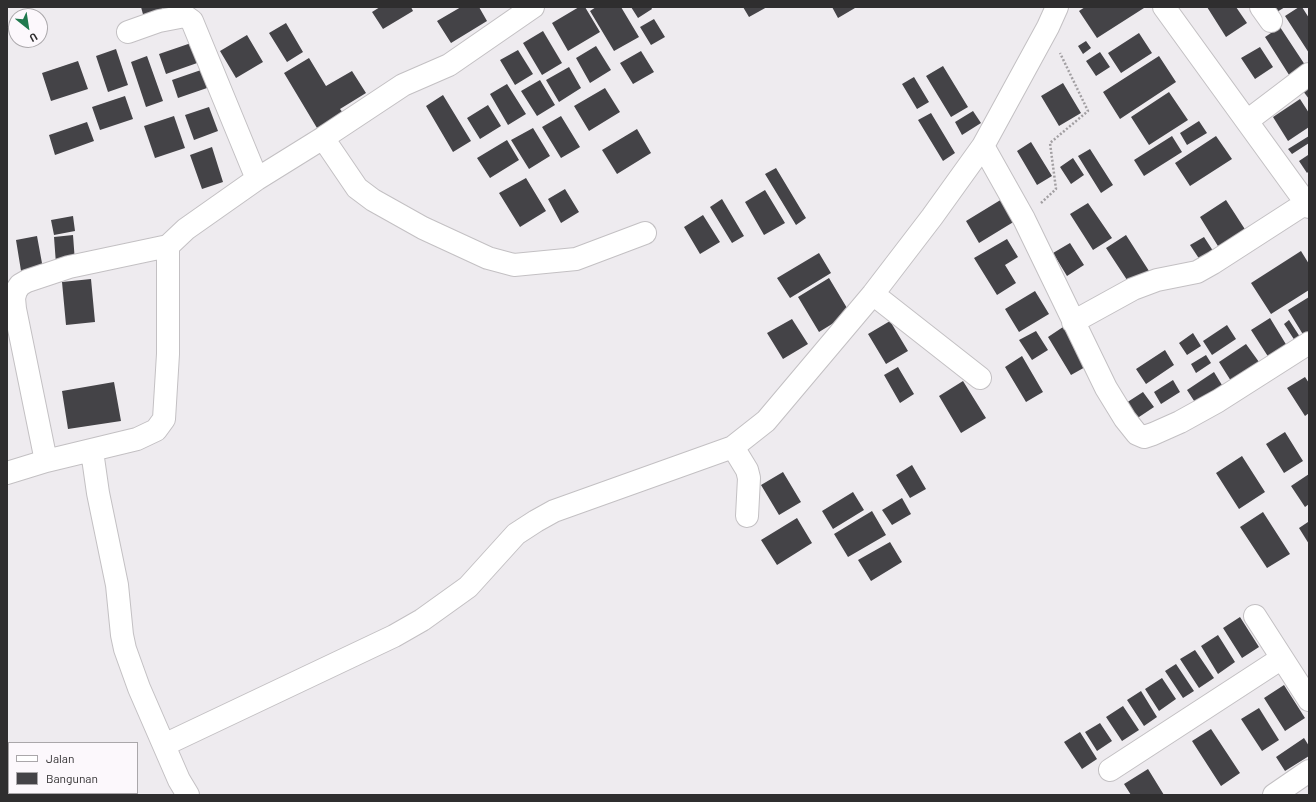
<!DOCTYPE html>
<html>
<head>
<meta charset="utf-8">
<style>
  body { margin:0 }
  #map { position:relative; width:1316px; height:802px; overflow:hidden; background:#eeebef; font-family:Barlow,sans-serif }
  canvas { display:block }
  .frame { position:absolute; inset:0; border:8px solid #2f2e2f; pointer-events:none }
  .legend { position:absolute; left:8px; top:742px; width:130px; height:52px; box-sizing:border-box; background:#fcf8fc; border:1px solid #aaa7aa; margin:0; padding:5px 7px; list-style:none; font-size:12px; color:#2f2e2f }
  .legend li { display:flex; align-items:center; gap:8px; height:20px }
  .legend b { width:20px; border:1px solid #aaa7aa }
  .north { position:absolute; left:8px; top:8px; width:40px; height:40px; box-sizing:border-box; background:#fcf8fc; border:1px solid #aaa7aa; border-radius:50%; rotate:150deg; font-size:11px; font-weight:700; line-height:16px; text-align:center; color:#2f2e2f }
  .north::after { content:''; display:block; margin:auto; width:14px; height:18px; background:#20794e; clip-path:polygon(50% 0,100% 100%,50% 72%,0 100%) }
</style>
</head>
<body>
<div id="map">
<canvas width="1316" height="802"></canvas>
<div class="frame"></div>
<ul class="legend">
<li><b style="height:5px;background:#fff"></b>Jalan</li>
<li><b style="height:11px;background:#444347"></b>Bangunan</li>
</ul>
<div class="north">U</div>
</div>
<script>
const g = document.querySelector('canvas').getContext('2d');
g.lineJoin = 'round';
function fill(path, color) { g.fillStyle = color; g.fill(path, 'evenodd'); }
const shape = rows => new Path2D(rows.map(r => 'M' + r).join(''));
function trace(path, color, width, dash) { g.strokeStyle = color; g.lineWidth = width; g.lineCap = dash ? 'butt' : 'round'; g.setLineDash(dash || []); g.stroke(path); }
const building = shape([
  [141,7,162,7,163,11,144,18],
  [380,7,411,7,413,11,383,29,372,12],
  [461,7,479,7,487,21,451,43,437,21],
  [579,7,585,7,600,32,568,51,552,23],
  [596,7,621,7,639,37,614,51,590,11],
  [631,7,651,7,652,9,638,18],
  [743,7,767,7,749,17],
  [832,7,854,7,855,8,838,18],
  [1085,7,1144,7,1144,8,1097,38,1079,11],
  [1207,7,1236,7,1247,23,1226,37],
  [1273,7,1285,7,1277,12],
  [1299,7,1302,7,1309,18,1309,53,1285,16],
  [654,19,665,37,651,45,640,27],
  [286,23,303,52,287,62,269,33],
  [1280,27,1307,68,1291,78,1265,37],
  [543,31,562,63,542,75,523,43],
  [1139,33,1152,53,1121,73,1108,53],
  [247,35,263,62,236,78,220,51],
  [1086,41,1091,48,1083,54,1078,46],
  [194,42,200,62,166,74,159,54],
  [596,46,611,70,590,83,576,58],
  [1260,47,1273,67,1255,79,1241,58],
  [116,49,128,85,108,92,96,56],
  [518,50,533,74,515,85,500,60],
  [641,51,654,72,633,84,620,63],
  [1100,52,1110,67,1096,76,1086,61],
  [147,56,163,101,146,107,131,62],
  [1159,56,1176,82,1120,119,1103,92],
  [309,58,326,86,352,71,366,93,340,109,343,113,317,128,284,73],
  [78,61,88,89,51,101,42,73],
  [943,66,968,107,951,117,926,76],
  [569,67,581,88,559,102,546,80],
  [201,70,207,88,178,98,172,80],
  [914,77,929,102,917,109,902,84],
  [540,80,555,105,537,116,521,91],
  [1063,83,1081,113,1059,126,1041,96],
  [507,84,526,114,508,125,490,94],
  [1309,87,1309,99,1303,91],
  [605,88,620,112,589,131,574,106],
  [1169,92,1188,120,1149,145,1131,117],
  [443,95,471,141,453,152,426,106],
  [125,96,133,119,100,130,92,107],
  [1300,99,1309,113,1309,127,1288,141,1273,117],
  [488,105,501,126,480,139,467,118],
  [209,107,218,131,194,140,185,115],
  [973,111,981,123,962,135,955,122],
  [931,113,955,153,943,161,918,120],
  [174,116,185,148,155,158,144,126],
  [561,116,580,147,561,158,542,127],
  [1199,121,1207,133,1187,145,1180,133],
  [87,122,94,141,55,155,49,135],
  [533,128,550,156,529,169,511,140],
  [637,129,651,153,617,174,602,150],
  [1172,136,1182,152,1144,176,1134,160],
  [1216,136,1232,159,1190,186,1175,163],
  [1309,136,1309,143,1292,154,1288,149],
  [507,140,519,160,490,178,477,158],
  [1031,142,1052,176,1037,185,1017,151],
  [212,147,223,182,202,189,190,155],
  [1090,149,1113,185,1101,193,1078,156],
  [1308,155,1309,171,1307,173,1299,161],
  [1073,158,1084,175,1071,184,1060,167],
  [776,168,806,218,796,225,765,174],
  [526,178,546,211,520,227,499,193],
  [565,189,579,212,561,223,548,199],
  [765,190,785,223,764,235,745,202],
  [1007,196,1020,218,979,243,966,221],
  [722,199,744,236,732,243,710,207],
  [1226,200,1248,234,1221,251,1200,217],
  [1088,203,1112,238,1093,250,1070,214],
  [703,215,720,242,700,254,684,227],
  [73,216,75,231,54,235,51,220],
  [73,235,75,262,56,264,54,237],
  [1126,235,1149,271,1129,283,1106,248],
  [37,236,44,274,22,277,16,240],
  [1204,237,1217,257,1204,266,1190,245],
  [1007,239,1018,257,1005,265,1016,283,997,295,974,258],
  [1070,243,1084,265,1067,276,1053,253],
  [1301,251,1309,264,1309,290,1271,314,1251,283],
  [819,253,831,273,790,298,777,278],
  [829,278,850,313,819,332,798,297],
  [91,279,95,322,66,325,62,282],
  [1035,291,1049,314,1019,332,1005,309],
  [1309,297,1309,340,1307,341,1288,310],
  [1270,318,1287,346,1269,358,1251,330],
  [792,319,808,344,783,359,767,333],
  [1289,320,1302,340,1297,344,1284,324],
  [890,321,908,351,886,364,868,334],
  [1227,325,1236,339,1212,355,1203,341],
  [1063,327,1087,366,1071,375,1048,337],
  [1036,331,1048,350,1032,360,1019,340],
  [1193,333,1201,346,1187,355,1179,343],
  [1246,344,1259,362,1231,381,1219,362],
  [1165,350,1174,365,1146,384,1136,369],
  [1206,355,1211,363,1196,373,1191,364],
  [1022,356,1043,392,1026,402,1005,367],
  [898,367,914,394,900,403,884,375],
  [1214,372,1225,390,1198,407,1187,390],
  [1305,377,1309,383,1309,413,1305,416,1287,388],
  [1173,380,1180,392,1161,404,1154,392],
  [963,381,986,418,961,433,939,396],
  [114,382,121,421,68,429,62,391],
  [1143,392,1154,407,1136,419,1126,403],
  [1285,432,1303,461,1284,473,1266,444],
  [1242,456,1265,492,1239,509,1216,473],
  [912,465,926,489,910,498,896,475],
  [783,472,801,502,779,515,761,485],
  [1309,474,1309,504,1305,507,1291,486],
  [853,492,864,510,833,529,822,511],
  [902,498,911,514,892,525,882,510],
  [872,511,886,535,848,557,834,534],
  [1263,512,1290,554,1267,568,1240,527],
  [797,518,812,543,777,565,761,540],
  [1308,522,1309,523,1309,544,1299,528],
  [890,542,902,562,871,581,858,560],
  [1240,617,1259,647,1242,658,1223,628],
  [1218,635,1235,662,1218,674,1201,646],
  [1195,650,1214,678,1199,688,1180,659],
  [1176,664,1194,691,1183,698,1165,671],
  [1162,678,1176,699,1159,711,1145,689],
  [1284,685,1305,718,1285,731,1264,698],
  [1141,691,1157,717,1144,726,1127,700],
  [1123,706,1139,730,1122,741,1106,717],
  [1259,708,1279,740,1262,751,1241,719],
  [1100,723,1112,741,1097,751,1085,732],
  [1211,729,1240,773,1221,786,1192,741],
  [1080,732,1097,759,1082,769,1064,742],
  [1304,738,1309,746,1309,756,1285,771,1276,757],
  [1148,769,1164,795,1131,795,1124,784]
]);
const path = shape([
  [1041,203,1056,189,1050,143,1088,111,1060,53]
]);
const street = shape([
  [1164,7,1309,207],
  [1261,7,1271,21],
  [128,32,159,21,185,16,192,21,257,179],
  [1247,121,1309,74],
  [323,138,357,188,373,200,423,228,488,258,514,265,576,259,645,233],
  [983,146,1024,219,1106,388,1125,419,1137,434,1144,437,1153,434,1180,422,1218,401,1309,343],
  [873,294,980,378],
  [1073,322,1133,289,1157,280,1197,272,1213,263,1306,203],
  [733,447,747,470,749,478,747,516],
  [92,451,98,493,117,585,122,635,125,649,139,688,179,780,188,795],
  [46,461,15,309,14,298,16,291,20,285,27,281,69,267,168,246],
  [7,473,46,461,137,439,156,430,164,419,168,354,168,246,186,229,257,179,323,138,403,85,449,65,533,7],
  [1255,616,1309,700],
  [164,745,394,636,422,620,468,587,516,534,536,521,554,511,733,447,766,421,873,294,932,217,983,146,1048,27,1057,7],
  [1110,770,1282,658],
  [1274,795,1309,771]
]);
fill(building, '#444347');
trace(street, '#c3c0c3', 24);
trace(path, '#a29fa2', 2.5, [2, 2]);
trace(street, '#fff', 22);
</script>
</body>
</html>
